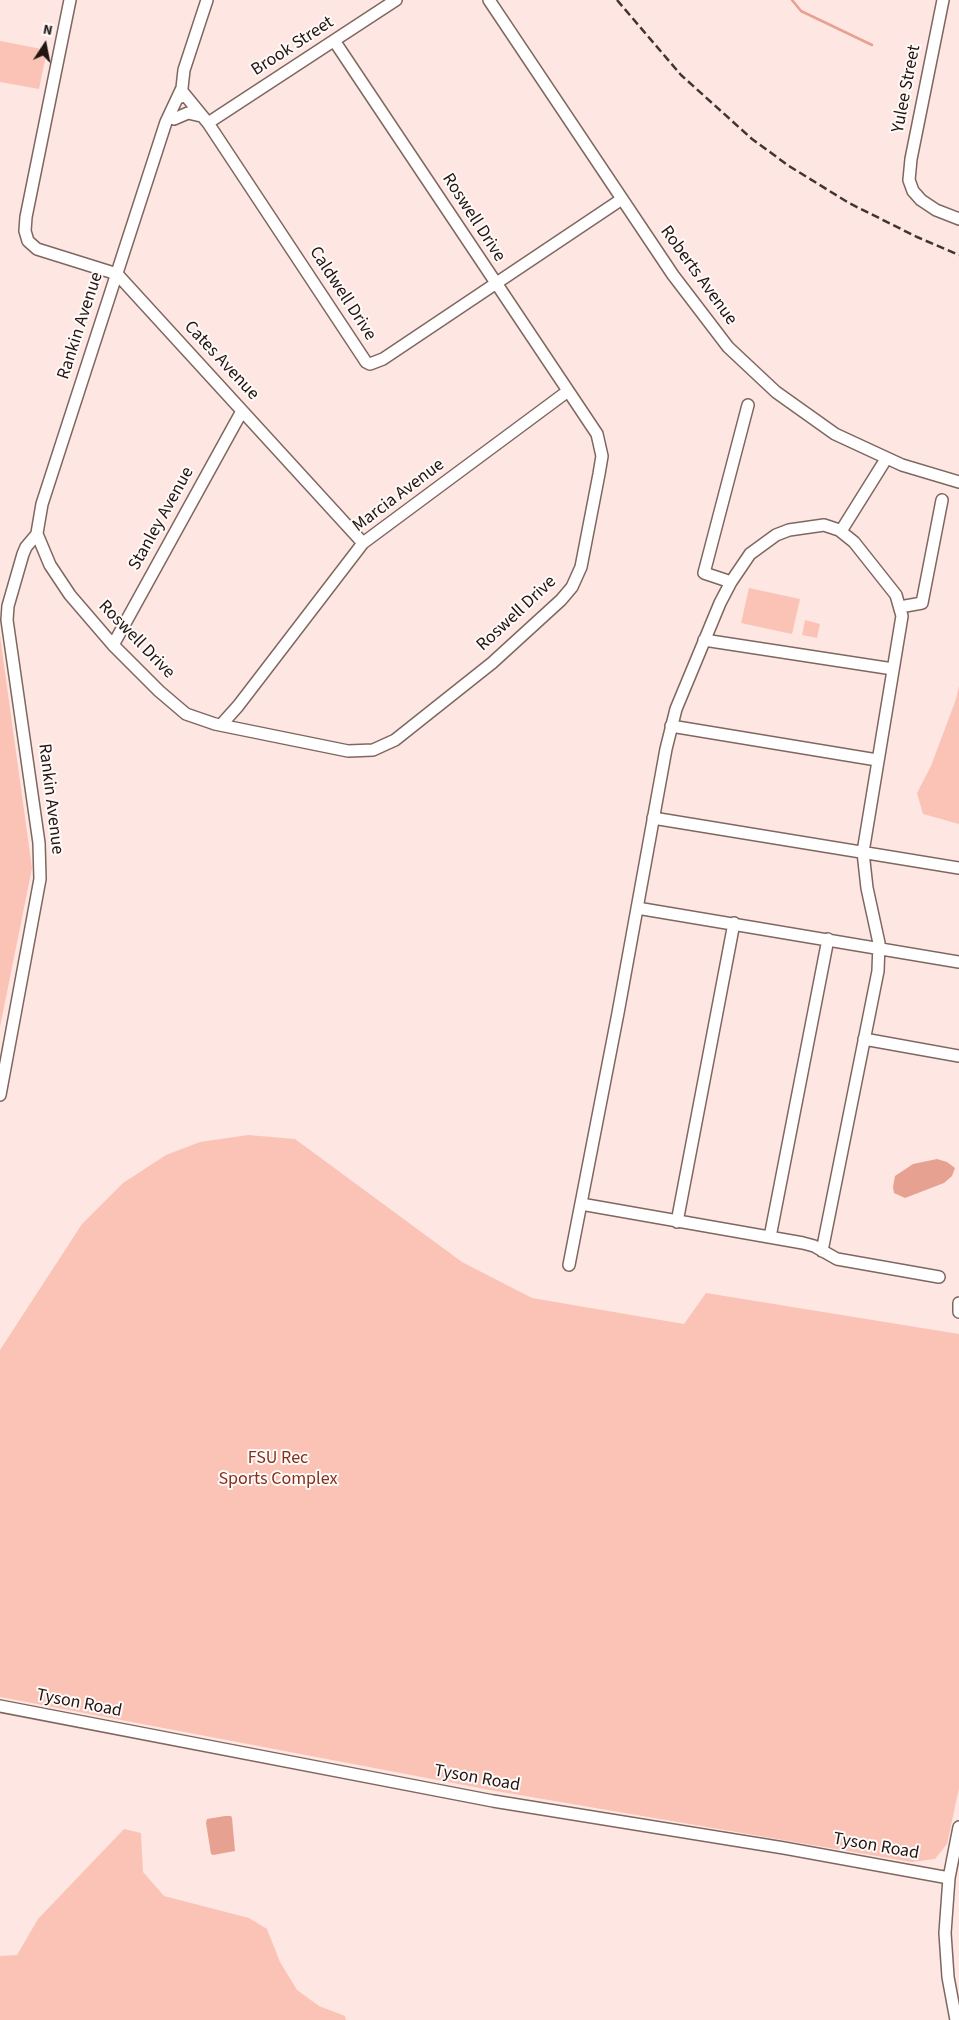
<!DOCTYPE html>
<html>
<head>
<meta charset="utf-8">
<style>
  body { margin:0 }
  #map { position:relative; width:959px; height:2020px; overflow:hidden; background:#fee7e2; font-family:"Source Sans 3",sans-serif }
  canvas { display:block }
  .north { position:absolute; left:20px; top:20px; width:50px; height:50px; -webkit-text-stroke:4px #fff9f7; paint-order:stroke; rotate:11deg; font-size:14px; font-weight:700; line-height:20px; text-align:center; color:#1f1513 }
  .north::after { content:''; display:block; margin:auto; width:18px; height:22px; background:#1f1513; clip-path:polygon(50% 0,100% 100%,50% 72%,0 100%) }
</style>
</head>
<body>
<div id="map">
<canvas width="959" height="2020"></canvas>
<div class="north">N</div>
</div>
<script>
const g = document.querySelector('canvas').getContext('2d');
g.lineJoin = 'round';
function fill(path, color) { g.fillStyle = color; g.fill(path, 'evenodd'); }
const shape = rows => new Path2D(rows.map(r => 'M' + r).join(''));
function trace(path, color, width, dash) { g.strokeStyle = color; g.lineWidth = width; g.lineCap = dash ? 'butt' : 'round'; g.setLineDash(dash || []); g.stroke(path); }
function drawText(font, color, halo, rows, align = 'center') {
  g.font = font + ' "Source Sans 3",sans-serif'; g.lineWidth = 4; g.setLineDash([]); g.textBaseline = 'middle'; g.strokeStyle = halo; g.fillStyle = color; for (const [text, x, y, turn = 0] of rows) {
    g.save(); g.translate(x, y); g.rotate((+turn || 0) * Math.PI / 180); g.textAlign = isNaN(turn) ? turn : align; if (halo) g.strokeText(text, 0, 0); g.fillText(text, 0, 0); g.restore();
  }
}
const green = shape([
  [0,41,47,50,39,89,0,82],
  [749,588,800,599,792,634,741,623],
  [805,620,820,624,817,638,802,635],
  [0,636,32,868,0,1027],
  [959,686,959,824,923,814,917,793,931,766,956,699],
  [248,1135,295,1139,462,1262,532,1298,684,1324,706,1293,959,1334,959,1788,947,1844,935,1859,912,1862,490,1790,0,1697,0,1350,82,1224,123,1183,166,1155,200,1142],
  [124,1829,141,1833,143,1872,164,1896,249,1918,267,1929,280,1962,297,1990,319,2006,345,2016,346,2020,0,2020,0,1956,17,1955,38,1919]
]);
const water = shape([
  [937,1159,947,1162,955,1168,952,1176,944,1183,905,1198,894,1193,893,1187,895,1176,913,1164],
  [225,1816,231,1816,232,1818,235,1851,213,1855,211,1854,206,1823,207,1819]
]);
const stream = shape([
  [792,0,801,11,872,45]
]);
const minor = shape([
  [70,0,26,217,25,231,28,241,37,249,117,274,363,543],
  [489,0,673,275,728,347,776,392,835,434,902,465,959,482],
  [943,0,911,159,909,180,913,191,921,200,936,210,959,219],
  [181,90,208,123,366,362,370,364,383,359,622,199],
  [181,97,184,70,207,0],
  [174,119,188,113,201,116],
  [208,123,396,0],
  [841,531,886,459],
  [37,534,50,565,70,595,113,645,159,691,186,714,215,724,348,751,373,750,395,740,492,663,561,600,572,587,581,567,599,474,602,456,597,434,335,42],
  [36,539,42,504,166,122,181,90],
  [731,582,704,573,748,405],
  [900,607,922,603,942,500],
  [704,640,893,669],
  [113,645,242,411],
  [221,725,238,706,363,543,568,391],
  [671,726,877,760],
  [653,818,959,868],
  [637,908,959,962],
  [864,1039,959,1056],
  [0,1095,40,879,39,843,7,620,8,606,23,554,26,547,37,534],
  [581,1204,803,1243,814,1246,837,1259,939,1277],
  [677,1222,734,923],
  [770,1237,828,939],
  [569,1265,618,1013,666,749,676,709,720,603,731,582,750,554,776,535,789,530,824,525,839,530,854,542,896,595,902,616,863,852,867,888,879,943,878,971,822,1251],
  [959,1303,959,1312],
  [0,1706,493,1801,784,1848,949,1878],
  [956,2020,948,1977,945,1933,949,1878,959,1827]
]);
const rail = shape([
  [617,0,681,75,752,139,789,166,849,203,917,237,959,255]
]);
const streetNames = [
  ["Brook Street",293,47,-33],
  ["Yulee Street",907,89,-79],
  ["Roswell Drive",473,218,57],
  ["Roberts Avenue",698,276,54],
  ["Caldwell Drive",342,294,57],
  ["Rankin Avenue",81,326,-72],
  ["Cates Avenue",221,361,47],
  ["Marcia Avenue",399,496,-37],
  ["Stanley Avenue",162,519,-61],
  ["Roswell Drive",517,614,-43],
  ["Roswell Drive",136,640,46],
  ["Rankin Avenue",50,799,83],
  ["Tyson Road",79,1704,11],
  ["Tyson Road",477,1779,10],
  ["Tyson Road",876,1847,10]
];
const parkNames = [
  ["FSU Rec",278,1459],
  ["Sports Complex",278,1480]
];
fill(green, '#fac3b5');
fill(water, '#e6a190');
trace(stream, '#e6a190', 2.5);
trace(minor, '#7f6760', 14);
trace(minor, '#fff', 11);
trace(rail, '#403532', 2.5, [8, 4]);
drawText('18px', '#1f1513', '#fff9f7', streetNames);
drawText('18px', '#81311d', '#fff9f7', parkNames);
</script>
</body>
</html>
